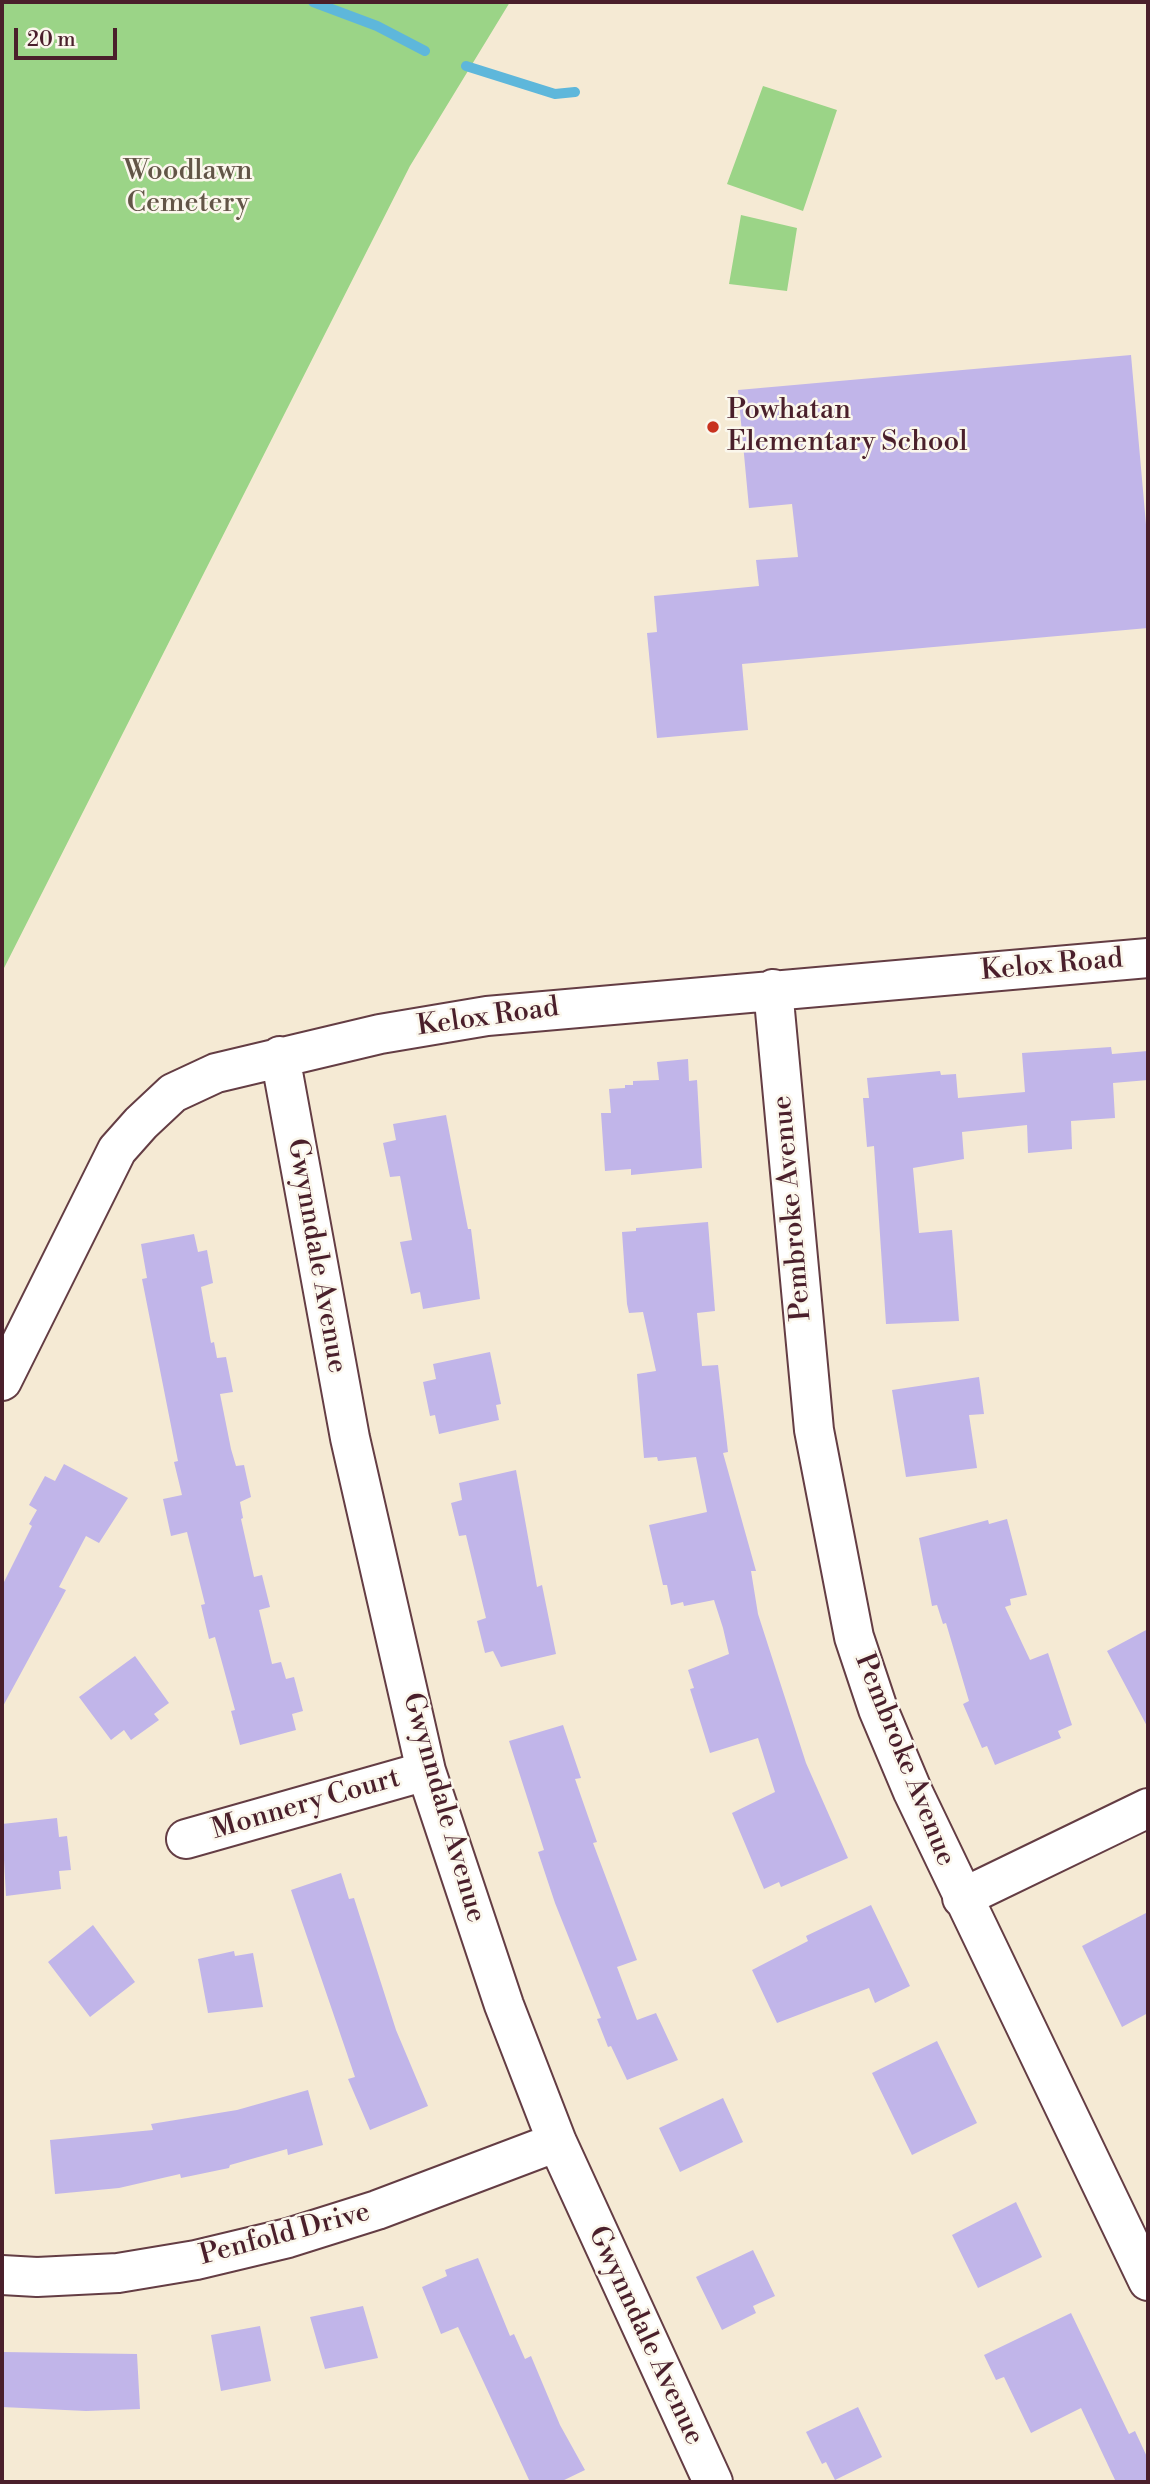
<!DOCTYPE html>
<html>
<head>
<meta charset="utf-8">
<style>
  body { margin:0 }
  #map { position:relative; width:1150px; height:2484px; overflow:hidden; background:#f5ead4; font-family:"Libre Bodoni",serif }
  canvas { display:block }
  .frame { position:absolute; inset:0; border:4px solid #4a1f2b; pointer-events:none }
  .scale { position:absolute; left:14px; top:28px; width:103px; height:32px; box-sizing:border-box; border:4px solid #4a1f2b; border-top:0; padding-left:9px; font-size:21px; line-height:24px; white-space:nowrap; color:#4a1f2b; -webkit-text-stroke:5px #fbf7ec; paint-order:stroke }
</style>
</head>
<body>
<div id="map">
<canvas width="1150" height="2484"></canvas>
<div class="frame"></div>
<div class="scale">20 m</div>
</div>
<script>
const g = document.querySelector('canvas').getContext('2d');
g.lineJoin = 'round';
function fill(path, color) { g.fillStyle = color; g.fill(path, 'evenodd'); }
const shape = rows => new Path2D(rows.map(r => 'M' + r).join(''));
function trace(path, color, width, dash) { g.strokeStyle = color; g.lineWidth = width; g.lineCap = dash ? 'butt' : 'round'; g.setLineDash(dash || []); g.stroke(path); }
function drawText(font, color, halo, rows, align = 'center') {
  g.font = font + ' "Libre Bodoni",serif'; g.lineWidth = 5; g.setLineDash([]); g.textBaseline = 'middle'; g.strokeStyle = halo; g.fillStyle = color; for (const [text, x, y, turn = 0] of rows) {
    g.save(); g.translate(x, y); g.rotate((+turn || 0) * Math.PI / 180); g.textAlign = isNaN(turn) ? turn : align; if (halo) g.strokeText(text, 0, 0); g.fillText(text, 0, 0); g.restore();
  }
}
const green = shape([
  [2,2,510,2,410,166,2,972],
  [763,86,837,110,803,211,727,184],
  [741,215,797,228,787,291,729,284]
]);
const stream = shape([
  [313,2,377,26,425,51],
  [466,66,555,94,575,92]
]);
const building = shape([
  [1131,355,1148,547,1148,628,742,664,748,730,657,738,647,633,657,632,654,596,759,586,756,560,798,557,792,504,749,508,738,390],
  [1111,1047,1112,1054,1148,1051,1148,1080,1113,1083,1115,1118,1071,1121,1072,1149,1028,1153,1027,1125,962,1132,964,1159,913,1168,919,1233,952,1230,959,1321,886,1324,874,1146,867,1147,863,1098,869,1098,867,1078,940,1071,941,1075,956,1074,958,1098,1025,1092,1022,1053],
  [688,1059,689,1081,697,1080,702,1168,631,1175,631,1169,605,1171,601,1113,611,1113,609,1089,625,1088,625,1085,633,1085,633,1081,659,1080,657,1062],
  [446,1115,468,1229,471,1229,480,1299,423,1309,420,1292,411,1294,400,1242,412,1240,400,1176,390,1177,383,1143,396,1140,393,1124],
  [708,1222,715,1311,697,1313,702,1366,718,1365,728,1452,723,1453,756,1571,751,1571,758,1614,806,1763,848,1858,781,1887,779,1882,764,1889,732,1813,775,1792,758,1738,710,1753,690,1689,694,1688,688,1670,729,1654,723,1628,714,1600,684,1606,683,1602,671,1605,667,1585,663,1585,649,1525,707,1512,696,1457,658,1461,657,1457,644,1458,637,1374,656,1371,643,1312,629,1313,627,1304,622,1232,636,1231,636,1228],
  [194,1234,198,1252,207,1250,213,1283,201,1287,211,1343,214,1342,217,1358,226,1357,233,1392,220,1394,231,1449,236,1466,244,1465,251,1497,240,1502,243,1518,241,1519,254,1577,262,1575,270,1607,259,1610,272,1664,281,1662,286,1679,294,1677,303,1711,292,1714,296,1730,240,1745,231,1711,235,1710,215,1637,209,1639,201,1605,205,1604,187,1532,171,1536,163,1499,182,1495,174,1462,178,1461,142,1279,147,1278,141,1244],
  [490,1352,501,1404,496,1405,499,1420,439,1434,435,1415,430,1416,423,1382,436,1379,433,1364],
  [979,1377,984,1414,969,1415,977,1468,906,1477,892,1390],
  [64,1464,128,1498,99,1543,86,1536,59,1587,66,1590,2,1708,2,1586,32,1526,29,1524,37,1510,29,1505,45,1476,55,1481],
  [516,1470,537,1587,542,1585,556,1654,501,1667,493,1651,485,1653,477,1621,486,1618,466,1535,459,1536,451,1503,462,1500,459,1483],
  [1007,1519,1027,1595,1010,1599,1011,1605,1005,1607,1030,1660,1048,1653,1072,1725,1058,1731,1061,1738,995,1765,987,1746,982,1748,963,1704,969,1701,946,1623,943,1624,937,1605,932,1606,919,1538,988,1520,989,1524],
  [1148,1629,1148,1728,1107,1651],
  [135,1656,169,1703,154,1714,159,1720,131,1740,124,1730,111,1740,79,1697],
  [563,1725,581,1778,575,1779,597,1842,593,1843,637,1960,617,1967,637,2020,656,2013,678,2060,627,2080,611,2046,608,2047,597,2019,601,2018,555,1903,538,1852,544,1850,509,1741],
  [57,1818,59,1837,67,1836,71,1870,59,1871,61,1889,6,1896,2,1824],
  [341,1873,349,1899,354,1898,396,2030,428,2106,370,2130,348,2079,355,2077,291,1890],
  [871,1905,910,1986,875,2003,869,1988,777,2023,752,1970,808,1941,806,1936],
  [1148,1912,1148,2013,1122,2027,1082,1946],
  [93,1925,135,1982,90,2017,48,1962],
  [234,1951,235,1956,253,1953,263,2007,208,2013,198,1959],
  [937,2041,977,2123,912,2155,872,2073],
  [308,2090,323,2145,288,2155,287,2149,230,2165,229,2168,181,2178,180,2174,119,2188,55,2194,50,2140,153,2130,151,2124,237,2110],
  [723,2098,743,2142,680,2172,659,2128],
  [1016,2202,1042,2257,978,2288,952,2235],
  [753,2250,775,2296,753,2306,756,2313,722,2330,696,2277],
  [478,2258,510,2336,514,2334,525,2359,531,2356,560,2425,585,2470,560,2482,530,2482,458,2327,441,2334,422,2287,447,2276,445,2270],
  [363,2306,378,2358,325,2369,310,2317],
  [1071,2313,1129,2434,1135,2431,1148,2459,1148,2482,1116,2482,1081,2408,1031,2433,1004,2377,996,2380,984,2355],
  [260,2326,271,2381,221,2391,211,2335],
  [2,2352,137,2354,140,2409,86,2411,2,2407],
  [858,2407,882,2457,835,2480,826,2462,822,2464,806,2432]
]);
const minor = shape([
  [773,989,814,1430,854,1637,878,1709,913,1792,1148,2281],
  [280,1056,350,1438,426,1771,504,2005,557,2142,713,2482],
  [2,1381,117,1150,141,1123,173,1093,216,1073,380,1034,487,1016,1148,958],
  [186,1839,426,1771],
  [962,1898,1148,1808],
  [2,2275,37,2277,118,2273,196,2260,288,2238,377,2210,557,2142]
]);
const markers = [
  [713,427,7,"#c8321e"]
];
const parkNames = [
  ["Woodlawn",188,172],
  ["Cemetery",188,204]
];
const poiNames = [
  ["Powhatan",727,411],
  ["Elementary School",727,443]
];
const streetNames = [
  ["Kelox Road",1052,966,-5],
  ["Kelox Road",488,1018,-8],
  ["Pembroke Avenue",793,1208,-95],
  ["Gwynndale Avenue",316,1256,80],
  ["Pembroke Avenue",904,1760,68],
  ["Monnery Court",306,1805,-16],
  ["Gwynndale Avenue",443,1808,74],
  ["Penfold Drive",285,2235,-15],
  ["Gwynndale Avenue",645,2336,65]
];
fill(green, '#9bd487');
trace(stream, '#5eb7db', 10);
fill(building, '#c1b5e9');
trace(minor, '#643d44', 42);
trace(minor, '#fff', 38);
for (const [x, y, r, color] of markers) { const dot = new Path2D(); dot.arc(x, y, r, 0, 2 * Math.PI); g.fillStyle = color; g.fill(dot); trace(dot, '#fbf7ec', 2.5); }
drawText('28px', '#625547', '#fbf7ec', parkNames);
drawText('28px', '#4a1f2b', '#fbf7ec', poiNames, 'left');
drawText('28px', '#4a1f2b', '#fbf7ec', streetNames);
</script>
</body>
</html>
